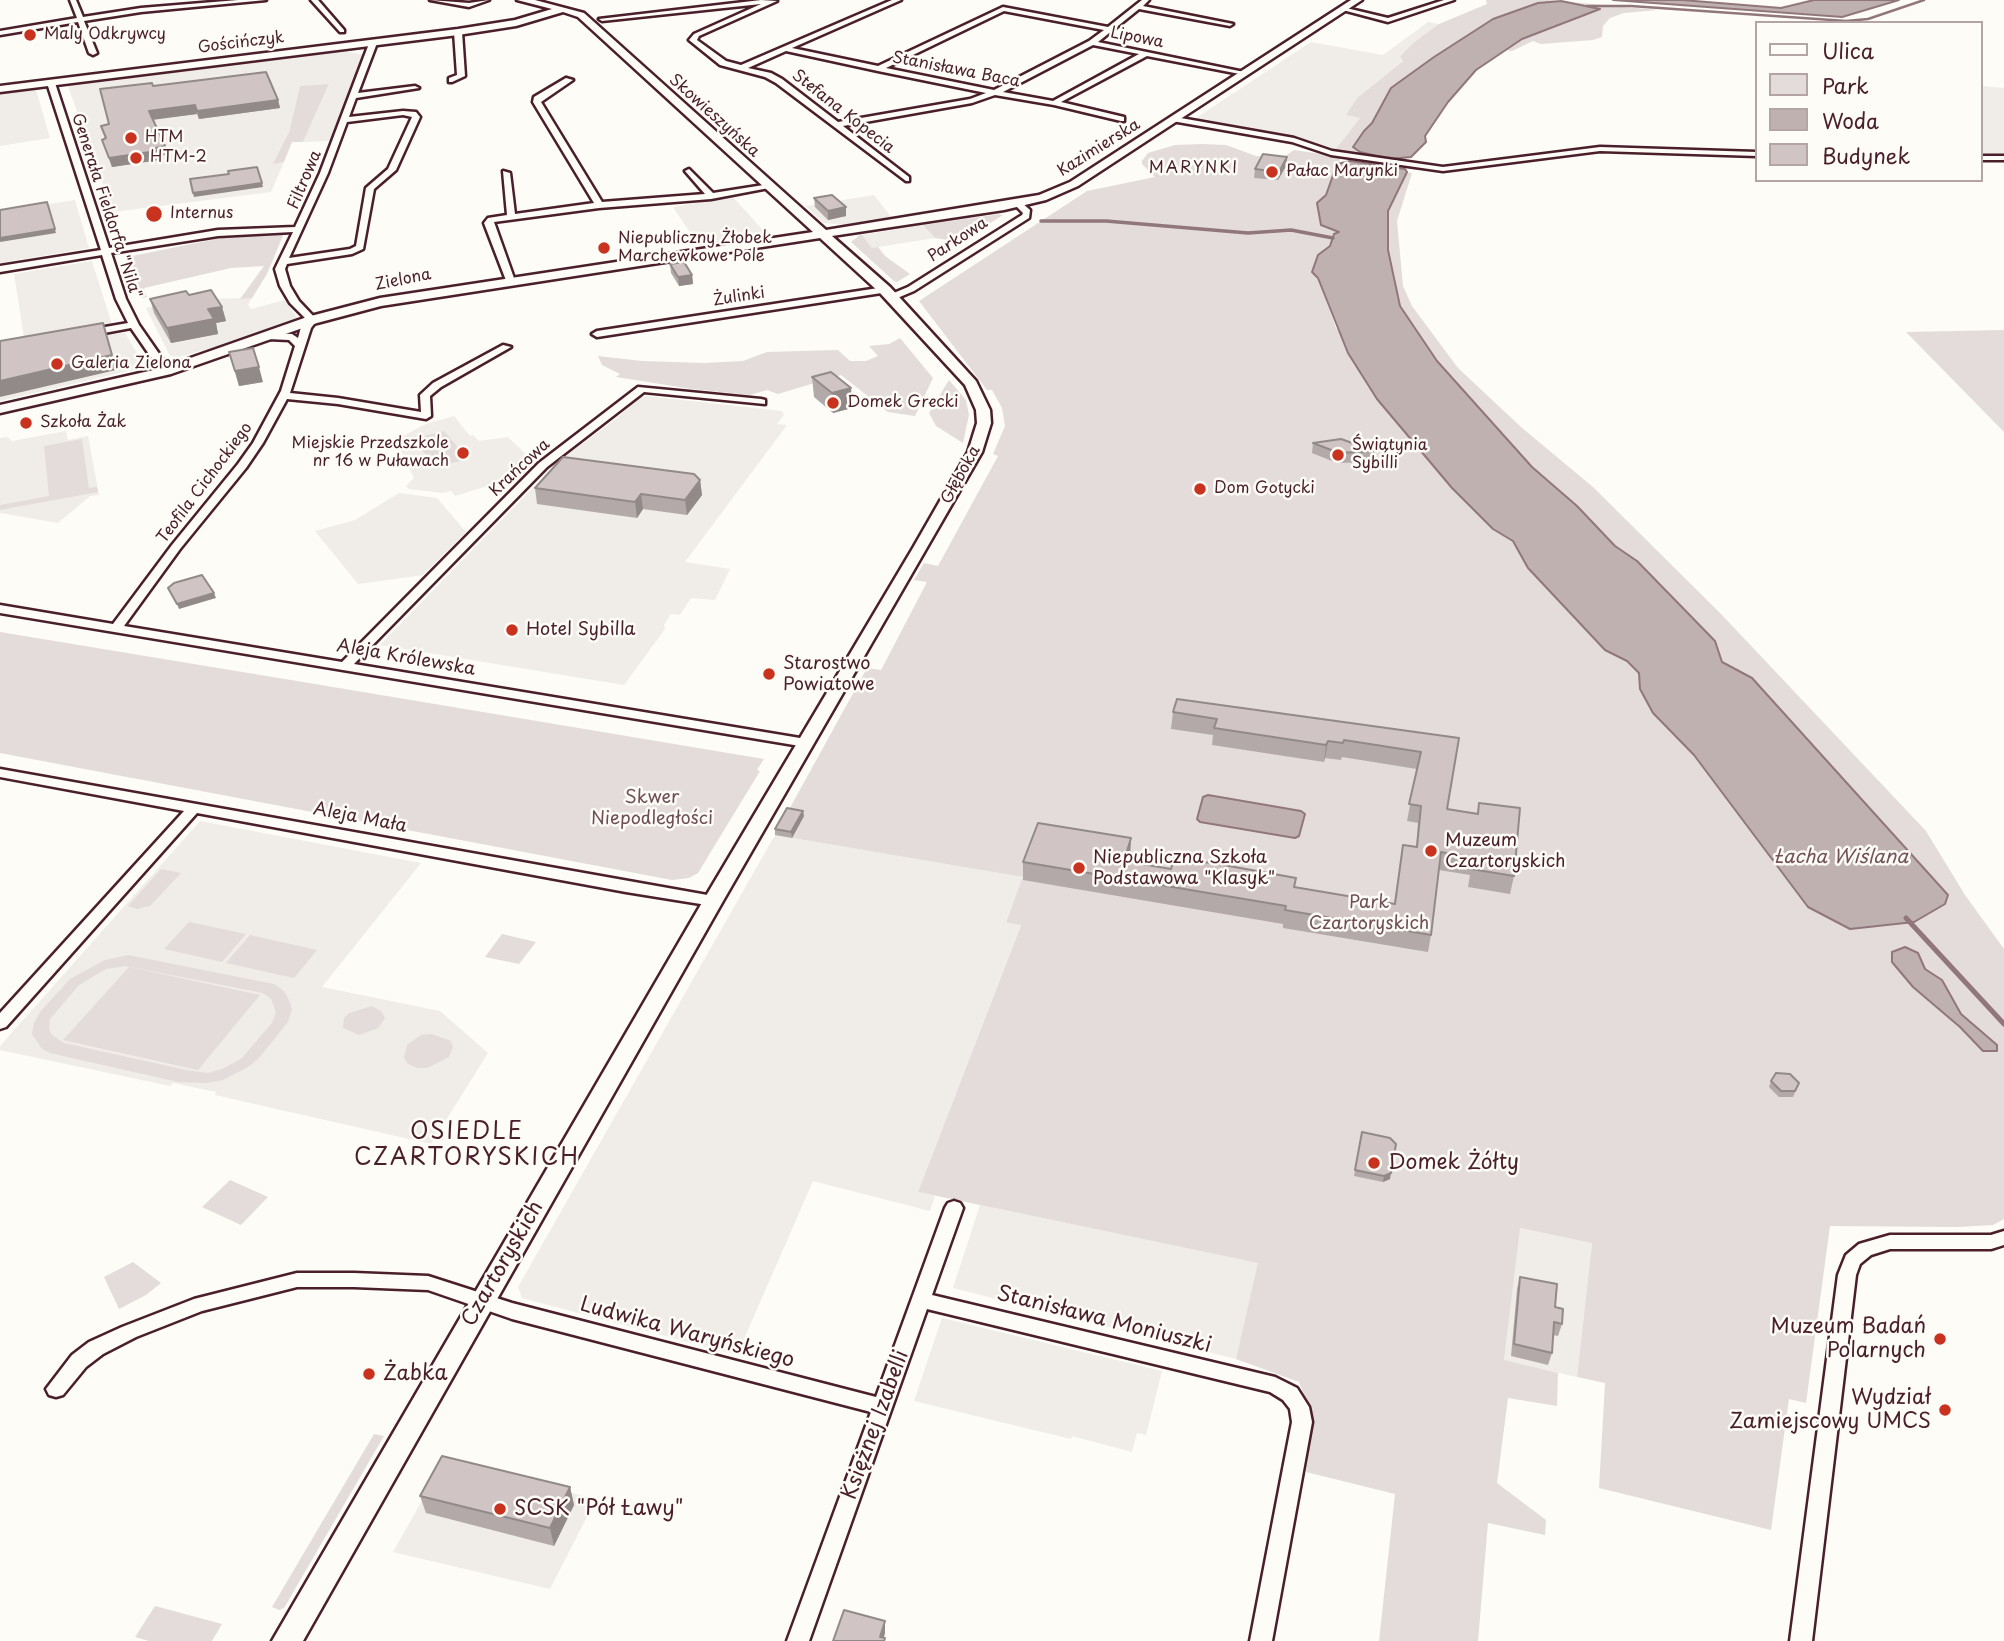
<!DOCTYPE html>
<html>
<head>
<meta charset="utf-8">
<style>
  body { margin:0 }
  #map { position:relative; width:2004px; height:1641px; overflow:hidden; background:#fdfcf7; font-family:"Playpen Sans",sans-serif }
  canvas { display:block }
  .legend { position:absolute; left:1755px; top:21px; width:228px; height:161px; box-sizing:border-box; background:#fdfcf7; border:2px solid #b5a4a5; margin:0; padding:9px 12px; list-style:none; font-size:21px; color:#4a1f2b }
  .legend li { display:flex; align-items:center; gap:14px; height:35px }
  .legend b { width:35px; border:2px solid #b5a4a5 }
</style>
</head>
<body>
<div id="map">
<canvas width="2004" height="1641"></canvas>
<ul class="legend">
<li><b style="height:9px;background:#fdfcf7"></b>Ulica</li>
<li><b style="height:19px;background:#e3dcda"></b>Park</li>
<li><b style="height:19px;background:#c0b1b1"></b>Woda</li>
<li><b style="height:19px;background:#d0c5c4"></b>Budynek</li>
</ul>
</div>
<script>
const g = document.querySelector('canvas').getContext('2d');
g.lineJoin = 'round';
function fill(path, color) { g.fillStyle = color; g.fill(path, 'evenodd'); }
const shape = rows => new Path2D(rows.map(r => 'M' + r).join(''));
function trace(path, color, width, dash) { g.strokeStyle = color; g.lineWidth = width; g.lineCap = dash ? 'butt' : 'round'; g.setLineDash(dash || []); g.stroke(path); }
function drawText(font, color, halo, rows, align = 'center') {
  g.font = font + ' "Playpen Sans",sans-serif'; g.lineWidth = 5; g.setLineDash([]); g.textBaseline = 'middle'; g.strokeStyle = halo; g.fillStyle = color; for (const [text, x, y, turn = 0] of rows) {
    g.save(); g.translate(x, y); g.rotate((+turn || 0) * Math.PI / 180); g.textAlign = isNaN(turn) ? turn : align; if (halo) g.strokeText(text, 0, 0); g.fillText(text, 0, 0); g.restore();
  }
}
const built = shape([
  [1428,22,1439,24,1400,55,1404,60,1357,98,1347,115,1361,117,1335,150,1320,148,1307,140,1193,120,1311,42,1383,55],
  [343,51,366,55,330,141,303,142,329,85,300,86,289,132,274,163,284,162,271,192,113,212,68,86],
  [1981,86,2004,88,2004,157,1981,156],
  [36,90,50,138,0,146,0,94],
  [874,195,892,218,847,225,823,223,806,206],
  [733,197,768,236,699,246,673,207],
  [75,200,89,248,0,263,0,212],
  [923,225,935,238,872,248,861,235],
  [92,261,115,334,125,333,145,367,0,401,0,355,26,350,14,274],
  [252,298,248,305,251,309,285,300,297,318,226,344,179,357,170,356,146,308,198,299],
  [646,396,782,411,784,415,777,424,787,425,685,562,730,569,715,600,691,598,680,615,671,614,664,625,665,629,624,685,380,645,559,461,617,418,639,398],
  [454,416,470,436,473,435,479,441,508,437,535,463,516,482,497,487,494,484,455,496,451,491,443,493,409,489,406,486,414,478,397,443,399,438,426,424],
  [66,431,68,440,88,436,99,495,90,496,58,523,0,513,0,438,7,437,12,441],
  [399,493,437,498,466,532,423,575,358,584,315,531,355,520],
  [200,821,421,863,322,987,440,1011,488,1053,431,1144,215,1095,216,1092,173,1083,170,1086,0,1050,0,1046],
  [775,835,1024,877,1006,921,1021,924,918,1192,935,1196,930,1211,813,1181,737,1355,522,1298,518,1287],
  [980,1205,1259,1263,1236,1359,953,1288],
  [1519,1228,1592,1242,1577,1377,1504,1361],
  [942,1318,1162,1371,1146,1435,1137,1433,1132,1452,1072,1436,1071,1439,914,1401],
  [444,1462,596,1499,550,1589,393,1552]
]);
const green = shape([
  [1486,0,1548,0,1658,10,1624,13,1610,18,1603,26,1602,37,1593,40,1541,44,1533,41,1512,51,1506,50,1522,39,1595,11,1561,1,1538,3,1493,19,1434,57,1391,88,1372,123,1364,131,1360,152,1376,157,1335,150,1360,118,1346,115,1357,98,1403,61,1400,56,1416,41,1439,24,1487,4],
  [329,84,303,142,292,142,284,162,273,164,289,132,300,86],
  [1202,144,1226,145,1256,156,1282,158,1294,150,1341,157,1326,195,1332,227,1340,232,1334,234,1330,246,1318,255,1318,278,1336,328,1521,529,1605,650,1627,661,1898,922,1914,922,1945,904,1948,895,1752,678,1722,662,1715,641,1637,561,1615,546,1577,506,1532,467,1437,361,1400,306,1388,250,1388,211,1407,172,1412,173,1397,221,1403,286,1412,306,1458,368,1521,427,1593,487,1721,614,1926,831,1965,895,2004,949,2004,1219,1993,1225,1957,1227,1830,1226,1806,1403,1789,1399,1771,1530,1599,1488,1605,1383,1577,1377,1592,1243,1520,1228,1504,1360,1558,1373,1557,1406,1508,1398,1497,1483,1546,1520,1545,1535,1488,1523,1478,1641,1379,1641,1395,1494,1306,1472,1313,1418,1299,1382,1236,1359,1258,1263,918,1192,1021,925,1006,922,1023,877,775,835,867,668,881,670,927,582,914,580,924,563,938,566,998,456,993,454,1005,426,1002,408,992,390,987,390,919,301,1087,191,1155,177,1142,164,1142,161,1148,153,1175,145],
  [1000,214,1003,215,960,242,935,238,923,225],
  [284,233,267,274,252,298,240,299,264,266,231,268,144,288,147,297,142,298,127,257,236,235],
  [861,234,872,248,878,247,885,256,910,274,897,282,894,281,851,242],
  [2004,330,2004,432,1906,332],
  [900,338,933,378,915,416,888,412,841,375,778,394,767,390,750,395,692,389,616,377,620,374,602,365,598,356,642,361,704,363,743,361,767,352,838,350,850,361,866,361,878,356,869,346,889,344],
  [949,380,966,400,969,415,963,443,936,426,929,413],
  [444,431,468,459,436,467,413,439],
  [82,439,89,488,97,487,98,492,0,510,0,505,49,496,44,446],
  [0,632,321,685,764,759,757,770,760,771,698,873,689,878,672,880,0,753],
  [161,869,181,873,150,906,137,909,128,906],
  [189,922,246,934,222,962,164,949],
  [502,934,536,942,519,964,485,957],
  [250,935,317,950,294,978,226,963],
  [128,955,274,984,284,991,289,1000,292,1009,288,1022,258,1059,248,1067,223,1080,206,1083,178,1082,50,1053,42,1049,32,1034,34,1023,40,1012,70,979,105,960],
  [125,966,263,993,271,999,274,1006,276,1013,272,1023,241,1059,222,1069,208,1073,186,1070,64,1043,52,1035,49,1029,50,1019,79,985,106,969],
  [129,967,260,995,198,1070,63,1040],
  [372,1006,382,1012,385,1018,378,1028,359,1035,343,1028,344,1018,349,1013],
  [432,1034,451,1041,453,1047,449,1057,427,1068,417,1068,408,1064,404,1058,407,1045,421,1035],
  [230,1180,268,1197,241,1225,202,1207],
  [133,1262,161,1283,146,1295,119,1309,104,1277],
  [374,1434,384,1436,284,1608,279,1610,272,1607],
  [155,1606,222,1624,212,1641,149,1641,135,1637]
]);
const water = shape([
  [1613,0,1682,0,1781,8,1814,0,1899,0,1842,17,1613,0],
  [1561,1,1600,9,1522,39,1476,70,1448,102,1425,136,1426,142,1411,157,1390,159,1360,152,1353,147,1364,131,1372,123,1391,88,1434,57,1493,19,1538,3,1561,1],
  [1350,161,1405,169,1407,172,1388,211,1388,250,1400,306,1437,361,1532,467,1577,506,1615,546,1637,561,1715,641,1722,662,1752,678,1948,895,1945,904,1914,922,1850,929,1808,907,1694,755,1653,713,1640,689,1639,673,1627,661,1605,650,1528,568,1513,541,1493,529,1452,488,1377,399,1348,353,1318,278,1312,272,1318,255,1330,246,1334,234,1339,232,1321,225,1317,203,1326,195,1337,164,1350,161],
  [1208,795,1301,811,1305,814,1299,836,1295,838,1200,822,1197,819,1203,797,1208,795],
  [1905,947,1918,953,1925,969,1942,980,1961,1014,1997,1045,1997,1051,1983,1051,1960,1027,1913,987,1892,962,1892,952,1905,947]
]);
const streamFar2 = shape([
  [1587,6,1631,6,1846,21,1868,19,1924,0]
]);
const streamFar1 = shape([
  [1041,221,1106,221,1248,233,1291,230,1333,238]
]);
const stream = shape([
  [1906,918,2004,1024]
]);
const street = shape([
  [70,0,76,0,83,17,141,8,238,0,266,0,141,12,84,21,97,53,93,55,89,53,78,22,0,35,0,31,77,18,70,0],
  [311,0,318,0,344,30,344,32,340,32,311,0],
  [430,0,469,3,489,0,469,7,430,0],
  [761,0,777,1,699,36,697,40,726,61,741,65,892,0,901,0,792,48,878,66,1003,7,1108,27,1142,0,1149,0,1143,6,1233,24,1230,26,1139,9,1098,42,1249,73,1245,75,1147,56,1061,102,1124,117,1124,121,1121,121,1054,105,995,95,972,103,843,126,909,177,909,181,906,181,776,83,765,77,720,65,689,40,694,34,761,4,602,21,599,19,761,0],
  [1004,11,1104,30,1089,41,994,90,886,68,1004,11],
  [1093,45,1139,54,1053,101,1003,92,1093,45],
  [786,51,878,71,986,93,970,99,838,122,782,79,771,73,748,68,786,51],
  [1444,0,1454,0,1388,22,1339,9,1342,7,1388,18,1444,0],
  [458,30,462,32,465,76,452,82,449,82,449,78,457,75,454,32,458,30],
  [370,41,377,43,358,93,415,86,419,88,356,98,349,117,403,111,416,112,420,117,396,170,374,189,363,249,352,254,287,264,285,269,290,286,299,301,317,320,311,328,290,393,338,398,421,412,420,395,433,383,503,345,511,347,441,387,430,396,431,416,426,419,338,404,287,399,263,443,246,468,180,549,124,626,342,662,539,463,638,387,761,399,765,400,765,404,644,392,547,467,354,664,806,739,813,743,811,746,806,747,0,613,0,605,113,624,172,545,238,464,253,443,281,391,295,346,289,340,268,339,263,336,268,333,292,334,298,338,301,327,307,320,290,303,280,286,275,269,293,232,218,236,111,253,126,299,139,325,171,371,166,374,162,373,131,328,88,336,83,333,88,330,128,323,116,299,102,255,0,272,0,266,101,250,47,83,51,81,55,83,109,248,218,230,295,227,320,173,370,41],
  [403,115,412,117,388,169,366,188,356,246,350,249,289,258,328,173,347,122,403,115],
  [566,78,573,80,541,102,602,202,705,194,685,171,689,169,713,193,770,184,774,187,711,199,599,208,494,222,515,281,507,283,484,223,488,218,507,215,503,171,510,173,515,214,594,203,533,102,534,97,566,78],
  [1175,117,1294,138,1332,151,1443,167,1600,147,1757,152,1757,156,1600,151,1443,171,1331,155,1292,142,1172,121,1172,117,1175,117],
  [1981,156,2004,156,2004,160,1981,160,1981,156],
  [1015,202,1021,202,1030,210,1029,218,914,291,895,299,889,299,889,295,908,287,1022,215,1023,213,1014,204,1015,202],
  [885,287,890,290,888,292,597,337,592,334,597,331,885,287],
  [0,769,713,896,720,901,713,906,626,892,197,813,6,1027,0,1029,0,1013,184,811,0,777,0,769],
  [954,1201,960,1203,963,1208,932,1295,1275,1377,1297,1388,1309,1407,1312,1422,1272,1641,1250,1641,1292,1422,1290,1409,1283,1400,1270,1392,927,1309,809,1641,787,1641,871,1412,512,1319,428,1290,354,1287,297,1287,202,1311,136,1337,103,1354,86,1367,63,1395,56,1397,49,1395,46,1389,72,1355,89,1342,122,1327,194,1299,297,1273,354,1273,428,1276,512,1303,876,1397,945,1208,948,1203,954,1201],
  [2004,1231,2004,1245,1991,1249,1890,1249,1871,1255,1860,1264,1856,1275,1812,1641,1790,1641,1838,1275,1846,1255,1859,1244,1890,1235,1991,1235,2004,1231]
]);
const secondary = shape([
  [517,0,535,0,584,13,826,230,1039,195,1070,182,1351,0,1362,0,1078,186,1046,200,1004,210,832,236,890,287,976,381,990,410,991,423,982,452,723,901,303,1641,272,1641,703,901,913,548,968,452,977,423,976,410,965,385,880,293,820,238,381,306,317,323,171,374,0,413,0,405,162,368,307,317,380,298,813,232,578,17,563,12,516,26,458,35,0,92,0,86,458,29,515,20,552,9,517,0]
]);
const wall = shape([
  [153,86,278,100,280,108,199,119,197,114,153,119,165,146,167,155,158,156,159,160,112,167,102,140,105,138,101,126,109,124],
  [1287,157,1286,166,1278,180,1254,178,1255,169],
  [814,198,846,207,846,216,828,220,815,207],
  [670,264,692,275,693,284,679,286,671,273],
  [189,295,222,307,226,321,216,323,218,334,171,343,154,313,150,299],
  [229,352,263,382,239,386],
  [812,377,851,388,852,408,833,413,814,397],
  [1313,443,1375,451,1373,462,1337,463,1312,453],
  [700,480,702,495,687,515,643,509,637,518,537,504,535,488],
  [1173,712,1459,738,1447,809,1477,813,1479,803,1514,876,1510,894,1468,887,1470,875,1439,870,1431,935,1428,952,1283,928,1283,924,1023,880,1023,862,1131,838,1130,855,1128,862,1394,904,1403,845,1416,847,1418,823,1407,821,1417,769,1342,757,1341,760,1325,758,1324,762,1212,745,1213,735,1171,729],
  [804,816,792,838,775,835,775,829],
  [1771,1081,1799,1083,1793,1097,1779,1097,1769,1087],
  [1362,1132,1390,1179,1383,1182,1354,1176],
  [1520,1277,1555,1307,1562,1324,1558,1336,1553,1335,1552,1353,1548,1365,1511,1356,1517,1289],
  [570,1487,574,1505,554,1546,426,1513,420,1496]
]);
const shadedWall = shape([
  [278,100,280,108,199,119,197,111],
  [195,105,197,114,152,120,149,111],
  [165,146,167,155,158,156,156,148],
  [157,151,159,160,112,167,109,158],
  [1287,157,1286,166,1278,180,1279,172],
  [262,183,263,187,194,197,193,193],
  [47,202,56,233,0,242,0,238],
  [846,207,846,216,828,220,828,211],
  [692,275,693,284,679,286,678,277],
  [222,307,226,321,216,323,218,334,171,343,167,328,208,309],
  [103,323,116,370,0,397,0,381],
  [259,367,263,382,239,386,235,371],
  [851,388,852,408,833,413,832,393],
  [700,480,702,495,687,515,685,500],
  [641,494,643,509,637,518,635,502],
  [214,593,216,598,179,609,177,604],
  [1328,741,1325,758,1324,762,1326,745],
  [803,811,804,816,792,838,791,832],
  [1131,838,1130,855,1123,878,1124,861],
  [1391,1173,1390,1179,1383,1182,1384,1176],
  [570,1487,574,1505,554,1546,550,1528],
  [885,1621,885,1633,883,1641,880,1637]
]);
const building = shape([
  [266,72,278,100,197,111,195,105,149,111,165,146,156,148,157,151,109,158,102,140,106,138,101,126,109,124,100,89,152,83,153,86,266,72],
  [1263,154,1287,157,1279,172,1255,169,1263,154],
  [257,167,262,183,193,193,190,179,229,174,228,171,257,167],
  [832,195,846,207,828,211,814,198,832,195],
  [47,202,55,229,0,238,0,210,47,202],
  [684,262,692,275,678,277,670,264,684,262],
  [211,290,222,307,208,309,214,319,167,328,150,299,186,291,189,295,211,290],
  [103,323,112,355,0,381,0,341,103,323],
  [253,348,259,367,235,371,229,352,253,348],
  [831,372,851,388,832,393,812,377,831,372],
  [1341,439,1375,451,1339,453,1313,443,1341,439],
  [563,457,694,474,700,480,685,500,641,494,635,502,535,488,563,457],
  [202,575,214,593,177,604,168,588,174,583,202,575],
  [1177,699,1459,738,1447,809,1478,814,1479,803,1520,808,1514,876,1471,869,1473,858,1441,852,1431,935,1285,910,1286,906,1023,862,1038,823,1131,838,1124,861,1171,869,1174,858,1218,864,1296,878,1294,887,1395,904,1403,845,1417,847,1421,806,1409,804,1421,752,1344,740,1343,743,1328,741,1326,745,1214,728,1217,719,1173,712,1177,699],
  [787,808,803,811,791,832,775,829,787,808],
  [1776,1073,1790,1074,1799,1083,1795,1091,1781,1091,1771,1081,1776,1073],
  [1362,1132,1390,1138,1396,1144,1391,1173,1384,1176,1355,1170,1362,1132],
  [1520,1277,1557,1284,1555,1307,1563,1309,1562,1324,1554,1322,1552,1353,1514,1344,1520,1277],
  [442,1456,570,1487,550,1528,420,1496,442,1456],
  [844,1610,885,1621,880,1637,885,1638,884,1641,833,1641,844,1610]
]);
const markers = [
  [30,35,7,"#c8321e"],
  [131,138,7,"#c8321e"],
  [136,158,7,"#c8321e"],
  [1272,172,7,"#c8321e"],
  [154,214,9,"#c8321e"],
  [604,248,7,"#c8321e"],
  [57,364,7,"#c8321e"],
  [833,403,7,"#c8321e"],
  [26,423,7,"#c8321e"],
  [463,453,7,"#c8321e"],
  [1338,455,7,"#c8321e"],
  [1200,489,7,"#c8321e"],
  [512,630,7,"#c8321e"],
  [769,674,7,"#c8321e"],
  [1431,851,7,"#c8321e"],
  [1079,868,7,"#c8321e"],
  [1374,1163,7,"#c8321e"],
  [1940,1339,7,"#c8321e"],
  [369,1374,7,"#c8321e"],
  [1945,1410,7,"#c8321e"],
  [500,1509,7,"#c8321e"]
];
const farPoinames = [
  ["Maly Odkrywcy",44,35],
  ["HTM",145,138],
  ["HTM-2",150,158],
  ["Pałac Marynki",1286,172],
  ["Internus",170,214],
  ["Niepubliczny Żłobek",618,239],
  ["Marchewkowe Pole",618,257],
  ["Galeria Zielona",71,364],
  ["Domek Grecki",847,403],
  ["Szkoła Żak",40,423],
  ["Miejskie Przedszkole",449,444,"right"],
  ["nr 16 w Puławach",449,462,"right"],
  ["Świątynia",1352,446],
  ["Sybilli",1352,464],
  ["Dom Gotycki",1214,489]
];
const farStreetnames = [
  ["Lipowa",1137,38,11],
  ["Gościńczyk",241,43,-7],
  ["Stanisława Baca",956,70,11],
  ["Stefana Kopecia",843,112,38],
  ["Skowieszyńska",714,116,42],
  ["Kazimierska",1099,148,-32],
  ["Filtrowa",305,180,-67],
  ["Generała Fieldorfa \"Nila\"",106,206,72],
  ["Parkowa",958,240,-33],
  ["Zielona",403,280,-11],
  ["Żulinki",739,297,-9],
  ["Krańcowa",520,468,-43],
  ["Głęboka",961,475,-61],
  ["Teofila Cichockiego",205,483,-53]
];
const farNeighbourhoodnames = [
  ["MARYNKI",1194,169]
];
const poiNames = [
  ["Hotel Sybilla",526,630],
  ["Starostwo",783,664],
  ["Powiatowe",783,685],
  ["Muzeum",1445,841],
  ["Czartoryskich",1445,862],
  ["Niepubliczna Szkoła",1093,858],
  ["Podstawowa \"Klasyk\"",1093,879]
];
const streetNames = [
  ["Aleja Królewska",406,658,10],
  ["Aleja Mała",360,818,11]
];
const parkNames = [
  ["Skwer",652,798],
  ["Niepodległości",652,819],
  ["Park",1369,903],
  ["Czartoryskich",1369,924]
];
const waterNames = [
  ["Łacha Wiślana",1841,858]
];
const nearPoinames = [
  ["Domek Żółty",1388,1163],
  ["Muzeum Badań",1926,1327,"right"],
  ["Polarnych",1926,1351,"right"],
  ["Żabka",383,1374],
  ["Wydział",1931,1398,"right"],
  ["Zamiejscowy UMCS",1931,1422,"right"],
  ["SCSK \"Pół Ławy\"",514,1509]
];
const nearStreetnames = [
  ["Czartoryskich",503,1264,-60],
  ["Stanisława Moniuszki",1104,1320,14],
  ["Ludwika Waryńskiego",687,1333,15],
  ["Księżnej Izabelli",876,1425,-70]
];
const nearNeighbourhoodnames = [
  ["OSIEDLE",467,1133],
  ["CZARTORYSKICH",467,1159]
];
fill(built, '#f0ece8');
fill(green, '#e3dcda');
fill(water, '#c0b1b1');
trace(water, '#91777b', 2);
trace(streamFar2, '#91777b', 2.5);
trace(streamFar1, '#91777b', 3.5);
trace(stream, '#91777b', 5);
trace(street, '#4a1f2b', 5);
trace(secondary, '#4a1f2b', 5);
fill(street, '#fdfcf7');
fill(secondary, '#fdfcf7');
fill(wall, '#b3a9a9');
fill(shadedWall, '#928a89');
fill(building, '#d0c5c4');
trace(building, '#928a89', 2);
for (const [x, y, r, color] of markers) { const dot = new Path2D(); dot.arc(x, y, r, 0, 2 * Math.PI); g.fillStyle = color; g.fill(dot); trace(dot, '#fdfcf7', 2.5); }
drawText('16px', '#4a1f2b', '#fdfcf7', farPoinames, 'left');
drawText('16px', '#4a1f2b', '#fdfcf7', farStreetnames);
g.letterSpacing = '2px';
drawText('16px', '#4a1f2b', '#fdfcf7', farNeighbourhoodnames);
g.letterSpacing = '0px';
drawText('18px', '#4a1f2b', '#fdfcf7', poiNames, 'left');
drawText('18px', '#4a1f2b', '#fdfcf7', streetNames);
drawText('18px', '#704e57', '#fdfcf7', parkNames);
drawText('italic 19px', '#73525a', '#fdfcf7', waterNames);
drawText('21px', '#4a1f2b', '#fdfcf7', nearPoinames, 'left');
drawText('21px', '#4a1f2b', '#fdfcf7', nearStreetnames);
g.letterSpacing = '2px';
drawText('23px', '#4a1f2b', '#fdfcf7', nearNeighbourhoodnames);
g.letterSpacing = '0px';
</script>
</body>
</html>
